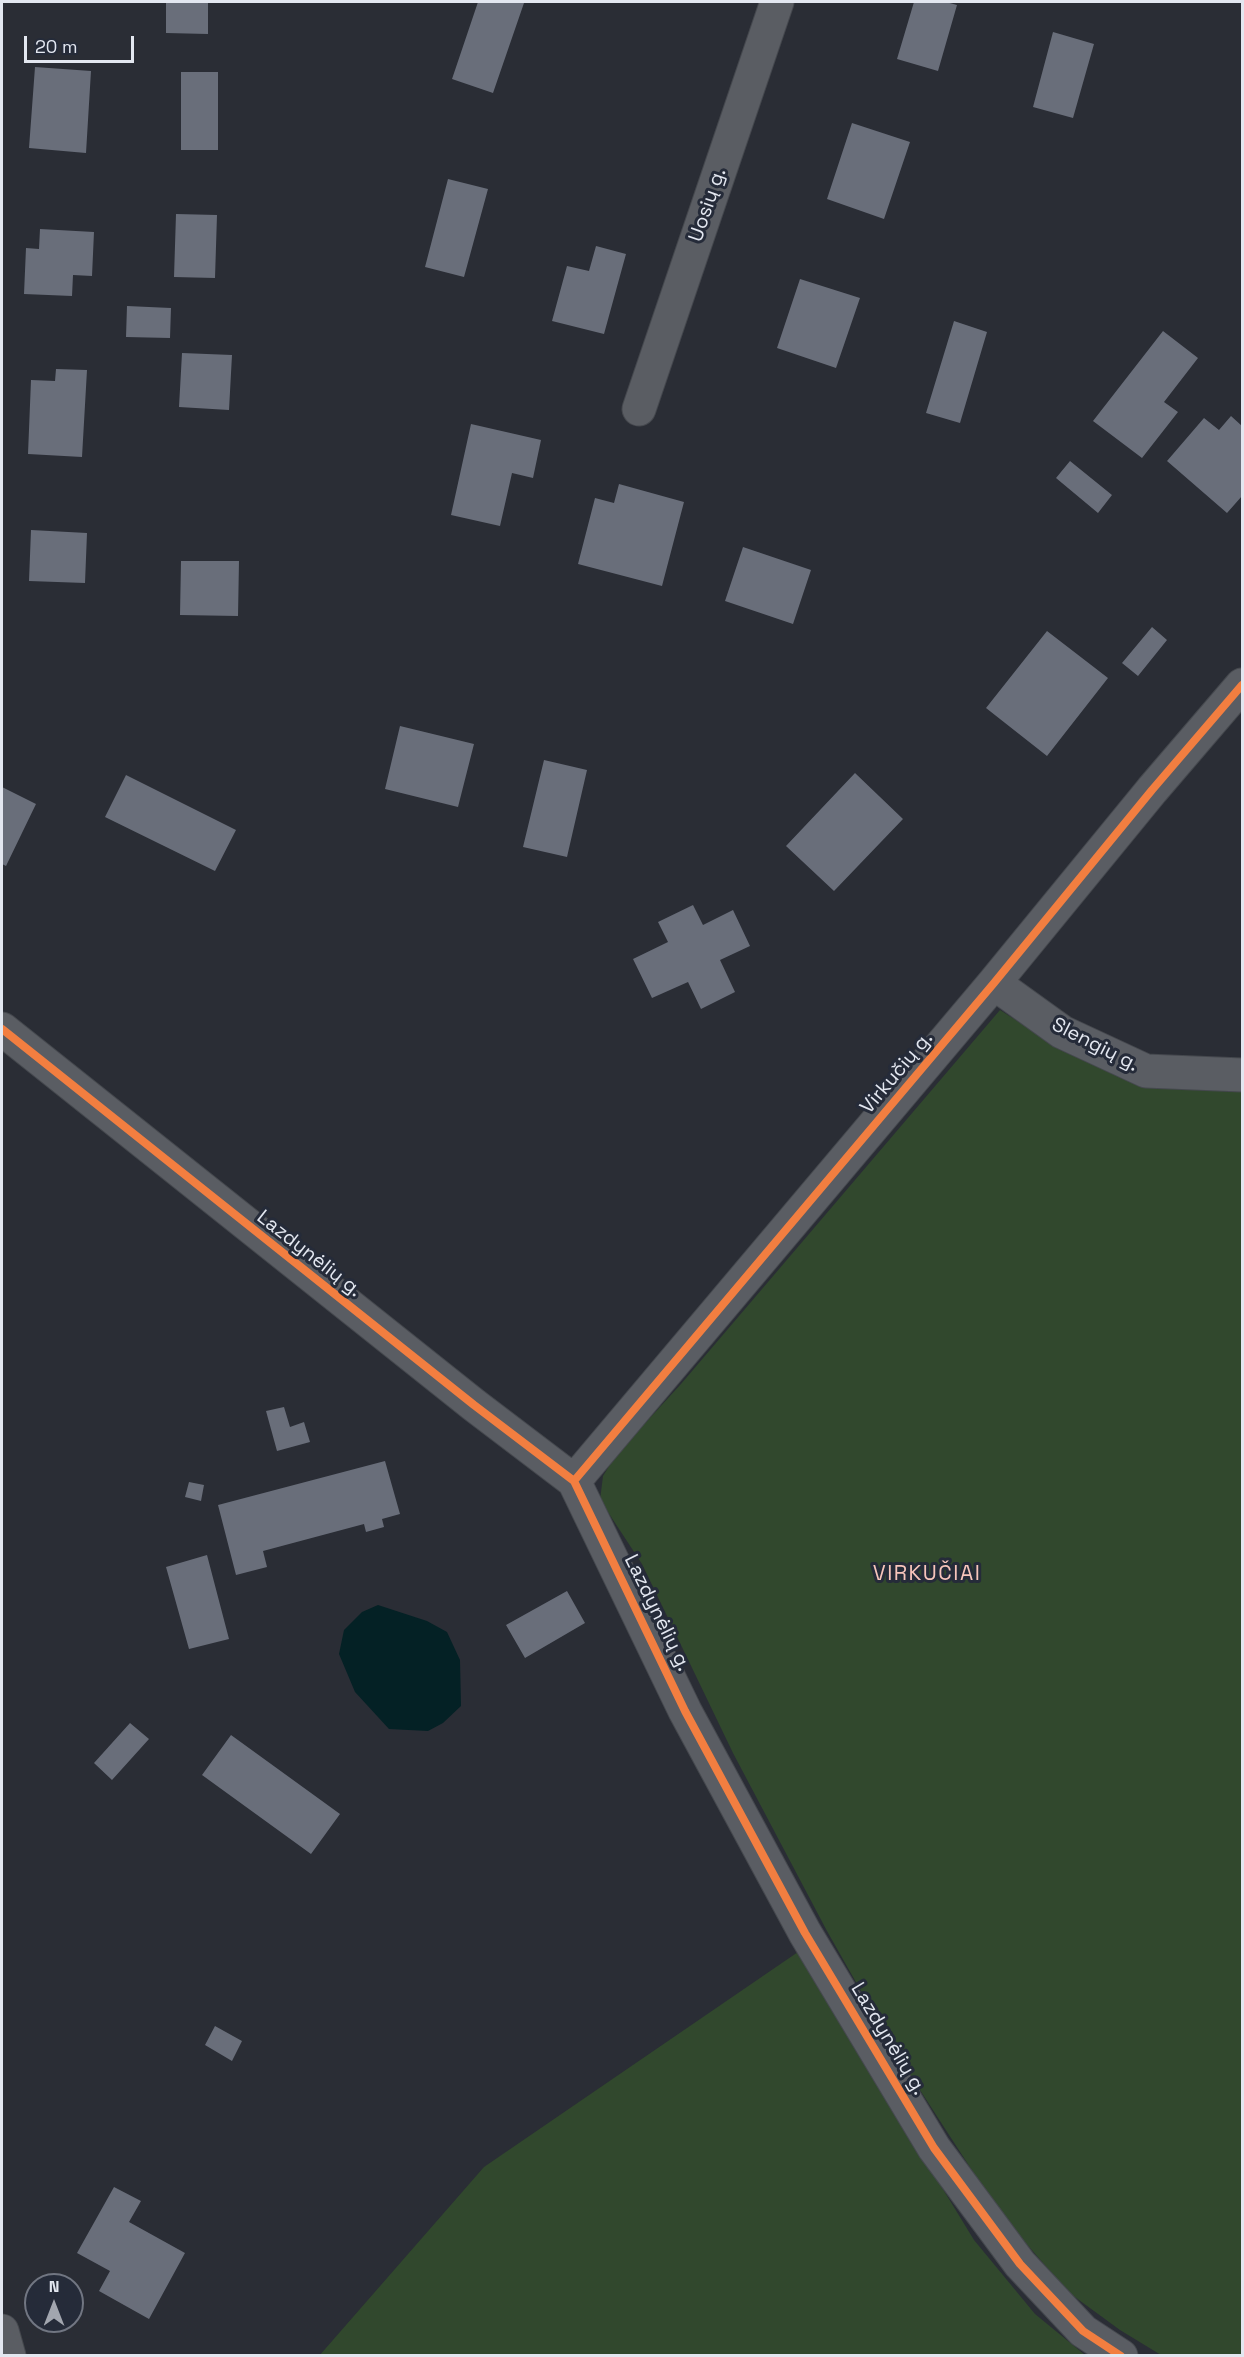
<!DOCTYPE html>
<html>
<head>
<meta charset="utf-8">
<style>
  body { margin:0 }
  #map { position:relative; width:1244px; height:2357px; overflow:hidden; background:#2a2d35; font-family:"Space Grotesk",sans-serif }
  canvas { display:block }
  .frame { position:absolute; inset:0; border:3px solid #e3e7f0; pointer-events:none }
  .north { position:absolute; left:24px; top:2273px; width:60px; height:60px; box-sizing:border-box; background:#252b39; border:2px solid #717682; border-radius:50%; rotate:0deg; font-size:16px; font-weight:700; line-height:24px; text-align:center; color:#e3e7f0 }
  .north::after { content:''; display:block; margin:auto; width:21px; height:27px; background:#a2a6af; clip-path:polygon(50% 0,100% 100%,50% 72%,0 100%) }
  .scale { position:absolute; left:24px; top:36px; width:110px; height:27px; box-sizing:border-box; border:3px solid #e3e7f0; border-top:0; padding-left:8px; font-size:18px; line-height:21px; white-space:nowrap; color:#e3e7f0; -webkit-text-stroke:4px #252b39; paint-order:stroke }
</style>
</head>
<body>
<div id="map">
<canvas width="1244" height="2357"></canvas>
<div class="frame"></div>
<div class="north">N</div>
<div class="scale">20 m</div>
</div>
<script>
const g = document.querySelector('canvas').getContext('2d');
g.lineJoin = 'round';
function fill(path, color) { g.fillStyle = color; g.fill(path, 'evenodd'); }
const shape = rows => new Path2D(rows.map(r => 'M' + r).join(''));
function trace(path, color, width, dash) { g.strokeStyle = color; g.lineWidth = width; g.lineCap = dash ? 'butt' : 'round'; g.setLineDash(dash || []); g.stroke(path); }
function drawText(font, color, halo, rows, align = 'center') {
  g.font = font + ' "Space Grotesk",sans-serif'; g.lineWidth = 6; g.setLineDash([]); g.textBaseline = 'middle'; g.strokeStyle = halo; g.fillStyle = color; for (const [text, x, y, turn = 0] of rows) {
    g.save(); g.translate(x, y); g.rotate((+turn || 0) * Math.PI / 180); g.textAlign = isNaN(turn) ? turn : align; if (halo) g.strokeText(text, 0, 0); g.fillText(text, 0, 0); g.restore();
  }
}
const green = shape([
  [1000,1010,1055,1045,1144,1087,1242,1092,1242,2355,1161,2355,1120,2330,1068,2292,999,2212,896,2053,827,1931,733,1753,642,1564,600,1500,603,1476,616,1455,681,1384],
  [798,1952,974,2240,1035,2314,1085,2355,319,2356,484,2167]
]);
const water = shape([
  [378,1605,427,1621,447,1632,460,1660,461,1706,443,1723,428,1731,389,1729,355,1692,339,1654,344,1630,362,1612]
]);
const building = shape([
  [166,2,208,2,208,34,166,33],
  [478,2,524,3,493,93,452,79],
  [914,2,946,2,957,5,938,71,897,59],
  [1053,32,1094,44,1073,118,1033,107],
  [35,67,91,71,86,153,29,148],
  [181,72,218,72,218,150,181,150],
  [852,123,910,142,884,219,827,199],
  [448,179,488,189,464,277,425,267],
  [176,214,217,215,215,278,174,277],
  [40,229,94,232,92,276,73,275,72,296,24,294,26,248,39,249],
  [596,246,626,254,604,334,552,321,567,266,589,271],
  [800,279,860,298,836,368,777,348],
  [127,306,171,308,170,338,126,337],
  [954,321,987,332,960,423,926,413],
  [1163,331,1198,358,1164,402,1178,412,1142,458,1093,421],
  [182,353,232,355,229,410,179,407],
  [56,369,87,370,82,457,28,454,31,380,55,381],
  [1231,416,1242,426,1242,496,1227,513,1167,461,1204,418,1219,430],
  [471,424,541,440,533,478,512,473,500,526,451,515],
  [1070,461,1112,495,1098,513,1056,478],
  [619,484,684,502,662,586,578,564,595,498,614,503],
  [31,530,87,533,85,583,29,581],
  [743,547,811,570,793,624,725,601],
  [181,561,239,561,238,616,180,615],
  [1152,627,1167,640,1138,676,1122,663],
  [1047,631,1108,678,1047,756,986,708],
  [400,726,474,744,458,807,385,789],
  [544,760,587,770,567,857,523,847],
  [855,773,903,819,834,891,786,846],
  [126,775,236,830,215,871,105,817],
  [2,787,36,804,6,866,2,864],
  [693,905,703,925,733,910,750,946,720,960,735,992,701,1009,688,982,652,998,633,959,668,942,658,922],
  [284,1407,290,1427,304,1422,310,1442,277,1451,266,1411],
  [385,1461,400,1514,382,1519,384,1527,366,1532,364,1524,263,1551,267,1567,236,1575,218,1505],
  [189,1482,204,1485,201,1501,185,1497],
  [207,1555,229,1639,189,1649,166,1567],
  [567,1591,585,1623,525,1658,506,1625],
  [130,1723,149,1739,112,1780,94,1763],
  [231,1735,340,1814,311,1854,202,1775],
  [215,2026,242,2041,232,2061,205,2045],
  [114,2187,141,2201,129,2222,185,2253,149,2319,99,2291,110,2271,77,2253]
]);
const minor = shape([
  [639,409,777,2],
  [994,983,1062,1032,1146,1071,1242,1075],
  [2,1029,474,1405,574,1481,685,1711,805,1933,934,2148,1020,2264,1083,2331,1121,2356],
  [574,1481,994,983,1152,790,1242,685],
  [2,2331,9,2356]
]);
const cycleway = shape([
  [2,1029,474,1405,574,1481,685,1711,805,1933,934,2148,1020,2264,1083,2331,1121,2356],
  [574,1481,994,983,1152,790,1242,685]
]);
const streetNames = [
  ["Uosių g.",708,205,-71],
  ["Slengių g.",1095,1045,27],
  ["Virkučių g.",897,1073,-50],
  ["Lazdynėlių g.",309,1254,38],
  ["Lazdynėlių g.",657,1613,64],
  ["Lazdynėlių g.",888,2039,59]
];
const neighbourhoodNames = [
  ["VIRKUČIAI",927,1574]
];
fill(green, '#31482d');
fill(water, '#042125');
fill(building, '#696e7a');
trace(minor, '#45484e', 35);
trace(minor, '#5a5d63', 33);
trace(cycleway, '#f27e40', 8);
drawText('20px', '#e3e7f0', '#252b39', streetNames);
g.letterSpacing = '1.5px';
drawText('21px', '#f7c5bb', '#252b39', neighbourhoodNames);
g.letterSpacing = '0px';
</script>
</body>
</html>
